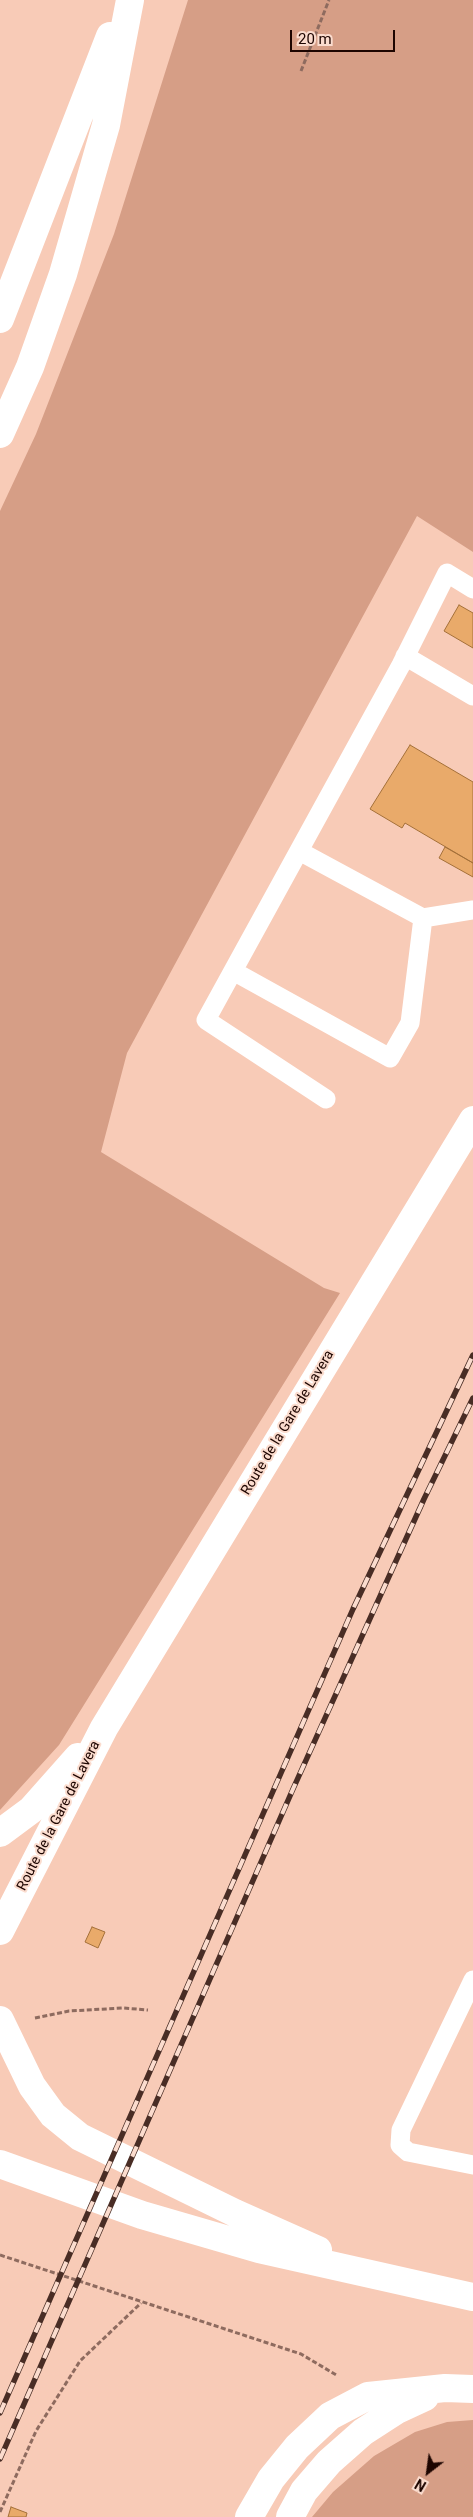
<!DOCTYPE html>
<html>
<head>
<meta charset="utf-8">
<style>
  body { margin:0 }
  #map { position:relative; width:473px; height:2517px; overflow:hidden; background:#f8cbb7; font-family:Roboto,sans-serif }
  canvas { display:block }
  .north { position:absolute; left:403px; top:2447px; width:50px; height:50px; -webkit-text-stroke:4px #fbdcce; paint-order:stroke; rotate:210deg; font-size:14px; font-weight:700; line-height:20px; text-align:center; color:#1d0500 }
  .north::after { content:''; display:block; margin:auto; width:18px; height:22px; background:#1d0500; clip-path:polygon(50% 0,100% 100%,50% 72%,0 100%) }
  .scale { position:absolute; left:290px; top:30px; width:105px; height:22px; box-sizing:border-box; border:2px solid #1d0500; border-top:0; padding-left:6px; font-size:15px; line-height:18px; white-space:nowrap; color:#1d0500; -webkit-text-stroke:4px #fbdcce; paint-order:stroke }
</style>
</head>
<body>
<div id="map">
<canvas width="473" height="2517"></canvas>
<div class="north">N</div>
<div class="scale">20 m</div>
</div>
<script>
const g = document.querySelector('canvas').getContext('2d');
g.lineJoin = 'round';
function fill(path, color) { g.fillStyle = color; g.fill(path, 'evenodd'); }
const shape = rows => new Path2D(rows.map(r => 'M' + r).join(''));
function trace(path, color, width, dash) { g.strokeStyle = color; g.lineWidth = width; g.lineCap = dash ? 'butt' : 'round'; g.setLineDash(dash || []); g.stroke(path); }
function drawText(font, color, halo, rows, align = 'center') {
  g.font = font + ' Roboto,sans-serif'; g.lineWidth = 4; g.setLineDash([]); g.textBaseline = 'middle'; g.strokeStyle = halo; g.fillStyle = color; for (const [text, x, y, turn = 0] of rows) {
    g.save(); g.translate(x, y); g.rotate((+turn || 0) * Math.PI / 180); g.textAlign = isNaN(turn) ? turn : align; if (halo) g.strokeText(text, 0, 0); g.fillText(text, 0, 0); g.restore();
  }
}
const green = shape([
  [188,0,473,0,473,552,417,516,127,1053,101,1152,324,1288,340,1293,59,1745,0,1810,0,511,36,434,114,234],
  [473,2420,473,2517,312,2517,333,2492,374,2456,415,2432,447,2422]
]);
const building = shape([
  [459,605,473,613,473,648,444,631,459,605],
  [410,745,473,782,473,863,405,823,402,828,370,809,410,745],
  [445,847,473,863,473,877,439,858,445,847],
  [92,1927,105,1932,98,1948,85,1942,92,1927],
  [11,2507,27,2513,26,2517,8,2517,11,2507]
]);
const path = shape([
  [301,71,329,0],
  [35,2018,69,2011,123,2008,148,2010],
  [0,2255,301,2354,338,2376],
  [0,2512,36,2431,80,2361,141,2303]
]);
const service = shape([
  [405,656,473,696],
  [299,851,423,918],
  [233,971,390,1058,410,1023,423,918,473,910],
  [326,1099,206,1020,401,665,447,573,473,589],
  [473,1980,401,2130,400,2145,408,2152,473,2165]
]);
const minor = shape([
  [249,2517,271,2479,297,2447,330,2416,368,2396,445,2388,473,2389],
  [290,2517,304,2491,329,2462,363,2432,397,2410,425,2397]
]);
const tertiary = shape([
  [0,1833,31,1810,78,1757],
  [0,1931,104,1728,473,1120],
  [0,2020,32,2086,53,2115,80,2137,235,2213,318,2250],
  [0,2164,142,2215,259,2249,473,2297]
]);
const secondary = shape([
  [0,319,110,36],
  [0,434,30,367,63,274,106,125,130,0]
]);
const rail = shape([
  [0,2413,353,1609,473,1355],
  [0,2459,293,1789,424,1499,473,1398]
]);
const streetNames = [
  ["Route de la Gare de Lavera",288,1423,-59],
  ["Route de la Gare de Lavera",59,1816,-63]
];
fill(green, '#d69e86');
fill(building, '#e9aa6a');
trace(building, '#a47039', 1);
trace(path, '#8e6b5f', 3, [5, 2.5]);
trace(service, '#fff', 19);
trace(minor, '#fff', 28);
trace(tertiary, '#fff', 28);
trace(secondary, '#fff', 28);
trace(rail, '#492d25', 5.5);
trace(rail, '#fbdcce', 4, [11]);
drawText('14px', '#1d0500', '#fbdcce', streetNames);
</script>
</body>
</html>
